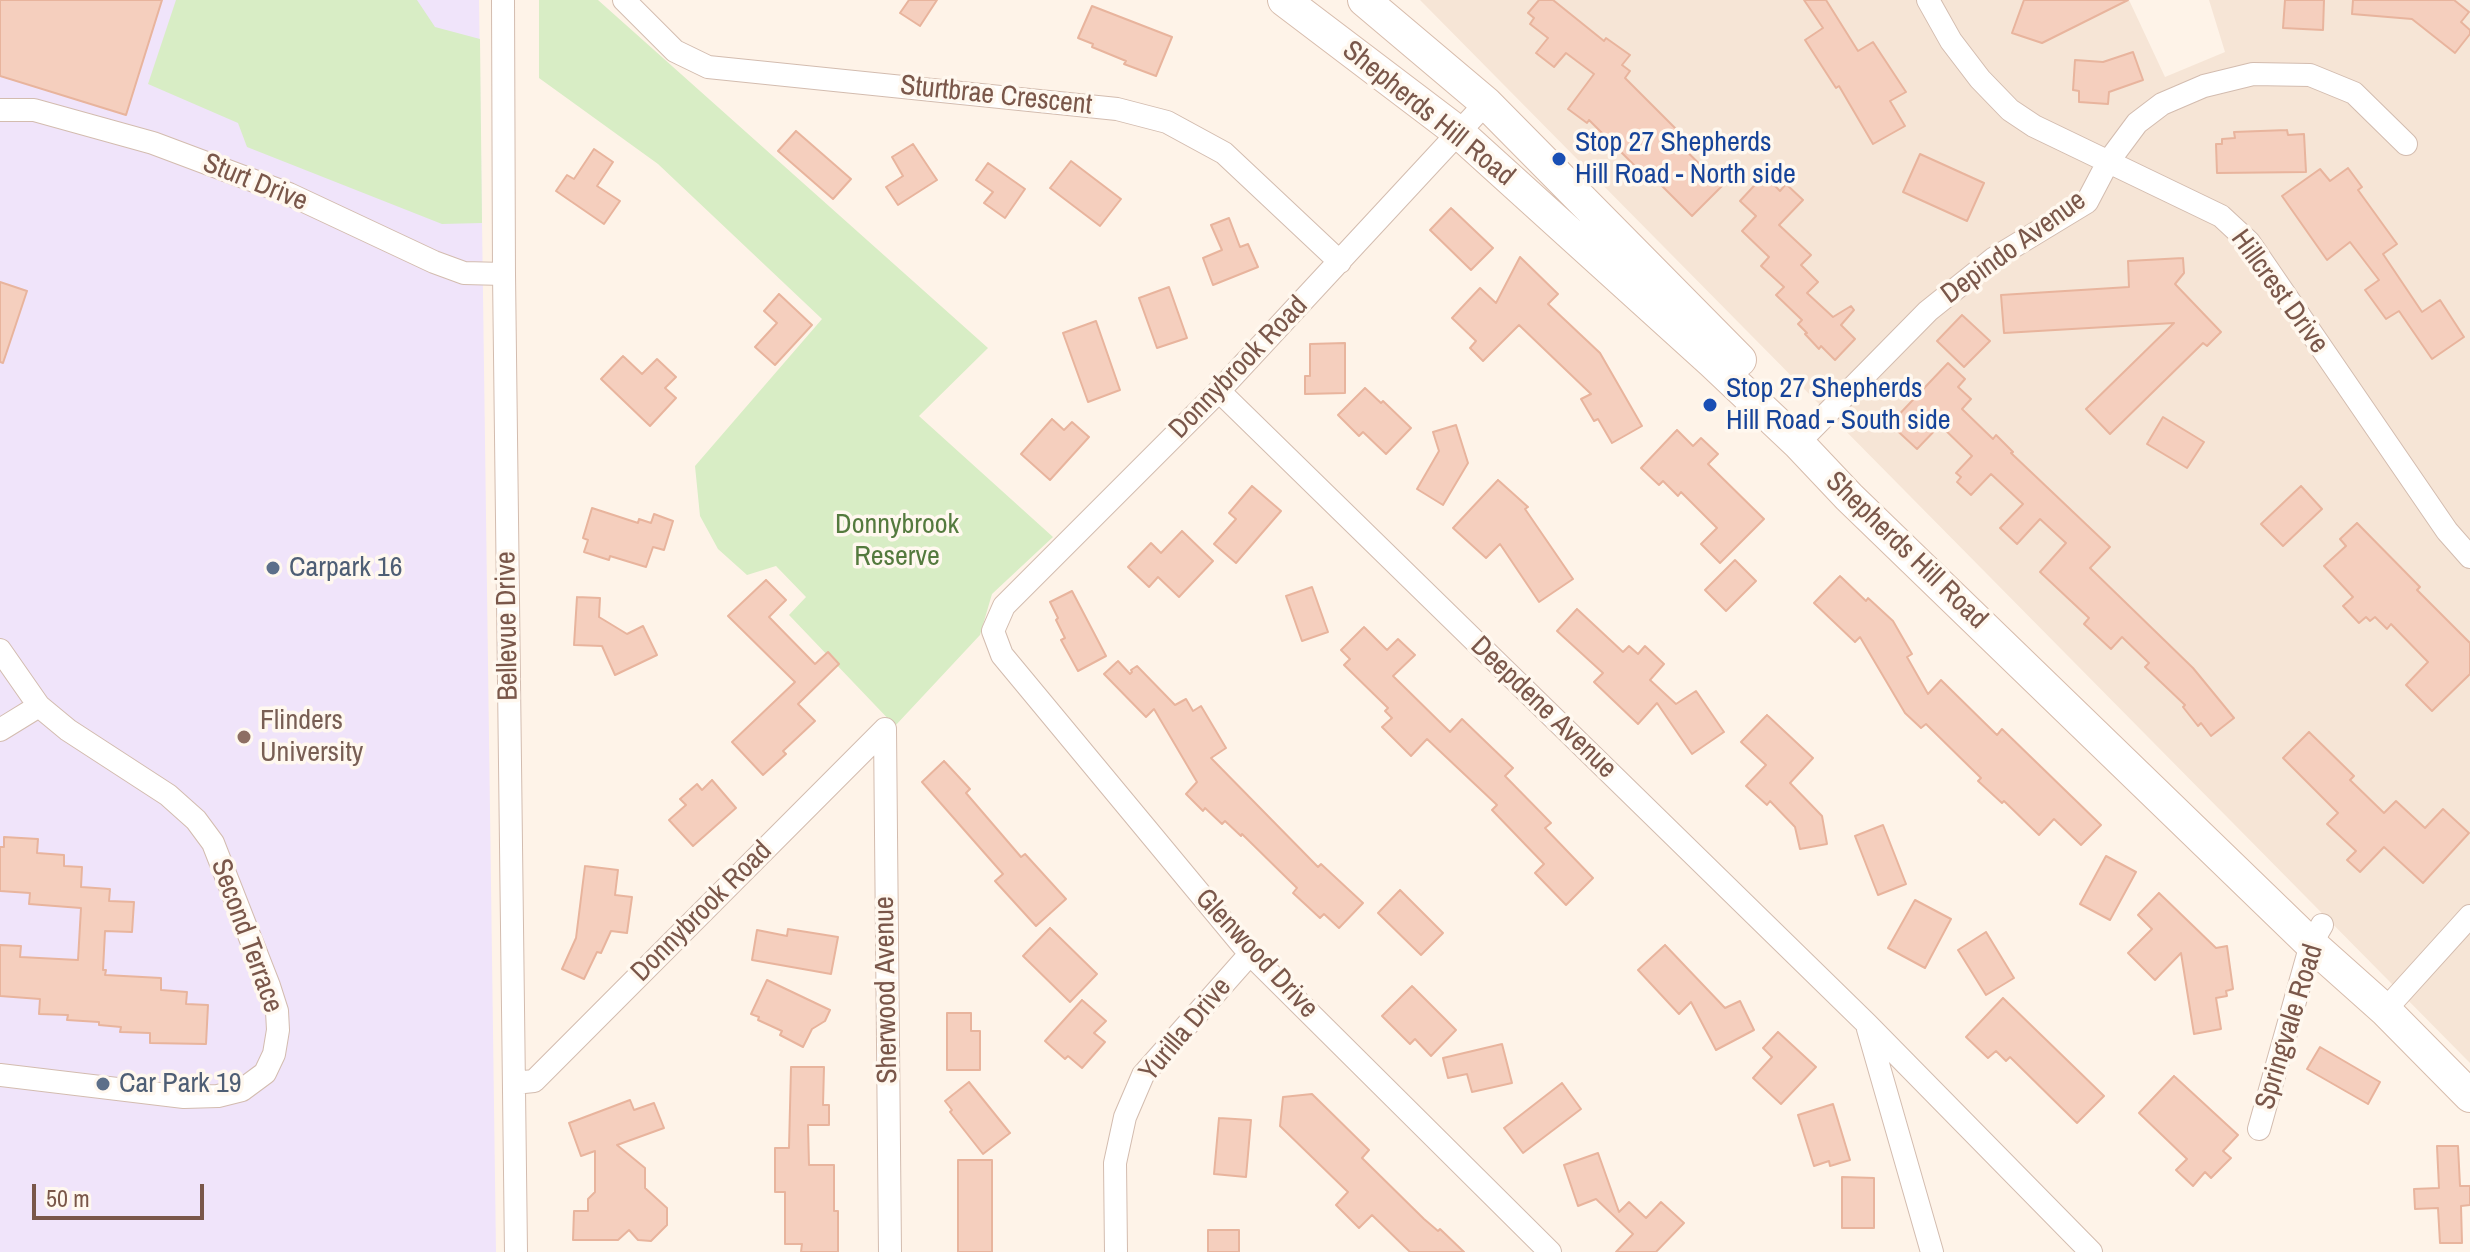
<!DOCTYPE html>
<html>
<head>
<meta charset="utf-8">
<style>
  body { margin:0 }
  #map { position:relative; width:2470px; height:1252px; overflow:hidden; background:#fef3e8; font-family:"Archivo Narrow",sans-serif }
  canvas { display:block }
  .scale { position:absolute; left:32px; top:1184px; width:172px; height:36px; box-sizing:border-box; border:4px solid #7a574a; border-top:0; padding-left:10px; font-size:24px; line-height:28px; white-space:nowrap; color:#7a574a; -webkit-text-stroke:6px #fff8ef; paint-order:stroke }
</style>
</head>
<body>
<div id="map">
<canvas width="2470" height="1252"></canvas>
<div class="scale">50 m</div>
</div>
<script>
const g = document.querySelector('canvas').getContext('2d');
g.lineJoin = 'round';
function fill(path, color) { g.fillStyle = color; g.fill(path, 'evenodd'); }
const shape = rows => new Path2D(rows.map(r => 'M' + r).join(''));
function trace(path, color, width, dash) { g.strokeStyle = color; g.lineWidth = width; g.lineCap = dash ? 'butt' : 'round'; g.setLineDash(dash || []); g.stroke(path); }
function drawText(font, color, halo, rows, align = 'center') {
  g.font = font + ' "Archivo Narrow",sans-serif'; g.lineWidth = 7; g.setLineDash([]); g.textBaseline = 'middle'; g.strokeStyle = halo; g.fillStyle = color; for (const [text, x, y, turn = 0] of rows) {
    g.save(); g.translate(x, y); g.rotate((+turn || 0) * Math.PI / 180); g.textAlign = isNaN(turn) ? turn : align; if (halo) g.strokeText(text, 0, 0); g.fillText(text, 0, 0); g.restore();
  }
}
const residential = shape([
  [1420,0,2129,0,2165,77,2225,52,2209,0,2470,0,2470,1063]
]);
const education = shape([
  [0,0,479,0,496,1252,0,1252]
]);
const green = shape([
  [176,0,417,0,435,27,480,39,482,223,442,224,247,147,238,123,148,84],
  [539,0,598,0,988,348,919,416,1053,537,992,594,980,635,895,726,789,615,806,597,776,566,747,575,718,549,700,516,695,466,822,319,658,164,539,78]
]);
const building = shape([
  [0,0,162,0,126,115,0,76,0,0],
  [909,0,937,0,920,26,900,13,909,0],
  [1539,0,1553,0,1604,41,1606,38,1630,55,1622,65,1630,71,1625,78,1679,132,1673,138,1722,186,1692,216,1644,168,1640,171,1589,120,1587,123,1568,109,1594,74,1566,53,1554,67,1536,53,1548,38,1530,24,1534,18,1528,13,1539,0],
  [1804,0,1826,0,1858,51,1873,42,1906,92,1890,101,1905,126,1873,144,1839,86,1836,88,1805,40,1823,28,1804,0],
  [2024,0,2128,0,2042,43,2012,33,2024,0],
  [2285,0,2324,0,2323,30,2283,28,2285,0],
  [2353,0,2454,0,2469,12,2461,22,2470,30,2470,34,2455,53,2412,19,2352,14,2353,0],
  [1092,6,1172,37,1156,76,1124,64,1126,61,1092,47,1093,44,1078,38,1092,6],
  [2133,52,2143,80,2109,92,2108,104,2079,102,2079,91,2073,90,2075,60,2103,62,2133,52],
  [2287,130,2288,135,2304,134,2306,172,2217,173,2216,144,2222,144,2222,139,2235,138,2234,132,2287,130],
  [796,131,851,179,833,199,778,151,796,131],
  [913,144,937,180,898,205,886,187,903,176,892,157,913,144],
  [594,149,613,162,597,186,620,201,604,224,556,191,567,175,574,179,594,149],
  [1920,154,1984,183,1967,221,1903,192,1920,154],
  [1071,161,1121,199,1100,226,1050,188,1071,161],
  [988,163,1025,189,1005,218,984,203,993,192,976,180,988,163],
  [2348,168,2362,187,2358,190,2397,244,2383,254,2422,312,2440,300,2464,337,2432,359,2399,311,2386,319,2365,290,2379,280,2350,242,2327,260,2282,196,2320,169,2330,181,2348,168],
  [1764,175,1780,191,1786,184,1803,200,1779,225,1811,255,1801,265,1818,282,1807,293,1833,317,1851,306,1854,310,1841,325,1855,339,1835,360,1821,346,1819,349,1805,334,1807,333,1798,324,1802,320,1776,295,1784,287,1761,266,1769,257,1742,231,1756,216,1740,201,1764,175],
  [1451,208,1493,248,1471,270,1430,230,1451,208],
  [1229,218,1240,247,1248,244,1258,267,1213,285,1203,258,1222,250,1211,225,1229,218],
  [1520,257,1558,294,1548,304,1600,353,1642,426,1612,443,1598,419,1594,421,1581,399,1591,394,1519,325,1483,361,1470,348,1476,341,1452,318,1480,288,1496,303,1520,257],
  [2183,258,2184,273,2175,284,2221,332,2207,346,2203,343,2110,434,2086,409,2174,323,2004,333,2001,295,2129,287,2128,261,2183,258],
  [0,282,27,291,3,363,0,362,0,282],
  [1169,287,1187,338,1157,348,1139,298,1169,287],
  [779,294,812,325,775,365,755,347,777,323,764,311,779,294],
  [1962,315,1990,341,1964,367,1937,341,1962,315],
  [1096,321,1120,390,1088,402,1063,333,1096,321],
  [1345,343,1345,393,1305,394,1305,376,1310,376,1310,344,1345,343],
  [623,356,642,374,657,359,676,377,665,388,676,398,650,426,601,379,623,356],
  [1948,363,1965,379,1958,387,1971,399,1962,409,1993,439,1996,435,2013,452,2011,453,2110,547,2090,568,2193,668,2234,718,2211,736,2201,723,2198,726,2183,707,2185,705,2145,667,2149,663,2122,637,2111,649,2084,624,2089,618,2040,572,2066,543,2040,519,2017,544,2000,528,2023,504,1991,474,1971,495,1957,482,1961,477,1956,473,1972,456,1940,425,1917,449,1890,424,1948,363],
  [1365,388,1381,403,1383,401,1411,428,1386,454,1363,432,1359,436,1338,415,1365,388],
  [2163,417,2204,442,2187,468,2147,444,2163,417],
  [1052,419,1064,430,1072,422,1089,437,1050,480,1021,454,1052,419],
  [1456,425,1468,463,1443,505,1417,489,1439,451,1433,432,1456,425],
  [1677,430,1693,446,1701,438,1718,454,1708,464,1764,519,1720,563,1701,544,1717,528,1681,492,1678,496,1663,481,1659,485,1641,468,1677,430],
  [1498,480,1528,507,1525,509,1573,579,1539,602,1500,544,1486,558,1453,528,1498,480],
  [1252,486,1281,511,1236,563,1214,544,1236,519,1229,513,1252,486],
  [2301,486,2322,509,2283,546,2261,524,2301,486],
  [592,508,638,523,639,519,651,523,654,514,673,521,664,550,653,547,646,567,610,556,609,560,584,552,588,540,583,538,592,508],
  [2357,523,2420,587,2417,590,2470,643,2470,674,2432,711,2406,685,2428,662,2391,624,2387,629,2375,617,2370,621,2366,617,2359,623,2343,606,2353,597,2324,566,2346,546,2340,539,2357,523],
  [1182,531,1213,561,1179,597,1158,577,1149,587,1128,567,1151,543,1161,553,1182,531],
  [1735,560,1756,581,1726,611,1705,590,1735,560],
  [1840,576,1866,601,1868,598,1893,621,1912,654,1907,657,1928,694,1941,680,1997,735,2002,729,2101,825,2081,845,2054,819,2039,835,2004,801,2002,803,1978,781,1981,778,1926,724,1921,728,1905,713,1860,637,1855,642,1814,603,1840,576],
  [766,580,786,600,769,617,815,664,828,652,839,664,798,704,815,721,783,751,786,754,763,775,732,742,795,682,728,616,766,580],
  [1312,587,1328,632,1302,641,1286,596,1312,587],
  [1072,591,1106,656,1078,671,1061,640,1065,638,1056,620,1058,618,1050,602,1072,591],
  [577,597,600,598,599,617,627,634,643,626,657,655,615,675,602,646,574,645,577,597],
  [1577,609,1623,652,1629,646,1638,654,1645,646,1664,664,1650,680,1676,704,1696,691,1724,732,1692,754,1657,703,1638,724,1594,682,1603,673,1557,631,1577,609],
  [1364,627,1387,650,1398,639,1415,655,1393,676,1450,732,1462,719,1513,768,1505,776,1551,823,1545,828,1593,878,1566,905,1535,873,1544,864,1492,810,1497,805,1427,739,1411,756,1382,727,1392,718,1385,711,1388,708,1344,665,1350,659,1341,650,1364,627],
  [1118,661,1130,674,1132,672,1131,670,1137,666,1175,705,1186,699,1193,711,1201,706,1226,748,1211,758,1318,867,1321,864,1363,903,1339,928,1324,914,1320,918,1293,893,1297,888,1242,834,1241,836,1225,821,1222,824,1205,808,1203,811,1186,794,1197,782,1154,709,1146,717,1104,674,1118,661],
  [1767,715,1813,758,1790,783,1822,816,1827,844,1800,849,1795,827,1770,801,1767,805,1746,786,1766,765,1741,742,1767,715],
  [2309,732,2354,776,2350,780,2384,813,2396,801,2425,828,2443,809,2469,833,2423,883,2384,847,2360,872,2347,860,2356,851,2327,824,2338,813,2283,758,2309,732],
  [944,761,970,789,966,793,1021,857,1025,854,1066,899,1036,926,995,881,1003,874,922,782,944,761],
  [712,780,736,808,693,846,669,820,686,805,680,799,697,784,702,790,712,780],
  [1883,825,1906,884,1878,895,1855,836,1883,825],
  [4,837,38,839,37,853,64,855,64,866,82,867,81,887,110,889,109,901,134,902,132,932,105,931,103,970,106,970,105,975,161,978,161,990,187,992,186,1004,208,1005,206,1044,150,1043,150,1033,120,1032,121,1027,99,1025,99,1022,67,1020,68,1015,39,1014,40,999,0,996,0,945,21,946,20,957,78,960,81,908,29,904,30,893,0,891,0,847,4,847,4,837],
  [2106,856,2136,872,2110,920,2080,904,2106,856],
  [585,866,618,870,615,895,632,897,627,933,611,931,601,953,597,952,584,979,562,969,576,938,585,866],
  [1400,890,1443,933,1421,955,1378,913,1400,890],
  [2159,893,2216,948,2227,946,2233,989,2226,991,2227,996,2216,998,2221,1029,2194,1034,2181,953,2155,980,2128,953,2152,929,2138,915,2159,893],
  [1915,900,1951,919,1925,968,1888,948,1915,900],
  [1050,928,1097,974,1070,1002,1023,956,1050,928],
  [788,929,838,937,831,974,752,960,757,930,787,936,788,929],
  [1986,932,2014,978,1986,995,1958,950,1986,932],
  [1665,945,1725,1008,1740,1001,1754,1030,1716,1050,1691,1002,1679,1014,1638,970,1665,945],
  [767,980,830,1010,825,1021,812,1029,803,1047,780,1035,782,1031,758,1020,759,1017,751,1014,767,980],
  [1412,986,1456,1030,1431,1056,1415,1039,1410,1044,1382,1016,1412,986],
  [2003,998,2104,1096,2077,1123,2010,1057,2006,1061,1996,1051,1988,1058,1966,1037,2003,998],
  [1082,1000,1106,1021,1094,1033,1105,1042,1082,1068,1068,1056,1065,1059,1045,1041,1082,1000],
  [947,1013,971,1013,971,1031,980,1031,980,1070,947,1070,947,1013],
  [1778,1032,1816,1067,1781,1104,1753,1078,1772,1057,1763,1048,1778,1032],
  [1502,1044,1512,1083,1472,1092,1467,1074,1448,1078,1443,1058,1502,1044],
  [2320,1047,2380,1082,2368,1104,2307,1069,2320,1047],
  [791,1067,824,1067,823,1105,829,1105,829,1125,808,1125,809,1165,834,1165,834,1211,838,1211,838,1252,801,1252,802,1244,785,1244,785,1192,775,1192,775,1148,789,1148,791,1067],
  [2174,1076,2238,1135,2223,1151,2231,1158,2211,1178,2205,1172,2193,1186,2176,1170,2187,1159,2139,1113,2174,1076],
  [969,1082,1010,1133,983,1154,950,1112,952,1110,945,1101,969,1082],
  [1562,1083,1581,1109,1523,1153,1504,1128,1562,1083],
  [1312,1094,1369,1150,1362,1158,1424,1219,1438,1231,1440,1229,1464,1252,1410,1252,1372,1215,1359,1228,1336,1205,1348,1192,1280,1126,1283,1097,1312,1094],
  [630,1100,634,1110,654,1103,664,1128,617,1145,645,1168,645,1188,667,1208,667,1225,651,1241,638,1240,629,1230,618,1240,573,1240,574,1211,588,1211,588,1199,595,1192,595,1151,581,1156,569,1123,630,1100],
  [1833,1104,1850,1160,1830,1166,1829,1161,1814,1166,1798,1115,1833,1104],
  [1219,1118,1251,1120,1246,1177,1214,1174,1219,1118],
  [2437,1146,2458,1146,2460,1186,2470,1186,2470,1205,2461,1206,2462,1243,2440,1243,2438,1208,2415,1209,2414,1189,2439,1188,2437,1146],
  [1598,1153,1619,1212,1629,1202,1646,1218,1661,1202,1684,1223,1656,1252,1616,1252,1633,1234,1596,1199,1578,1206,1564,1165,1598,1153],
  [958,1160,992,1160,992,1252,958,1252,958,1160],
  [1842,1177,1874,1178,1874,1228,1842,1228,1842,1177],
  [1208,1230,1239,1230,1239,1252,1208,1252,1208,1230]
]);
const minor = shape([
  [503,0,504,274,516,1252],
  [624,0,675,51,708,67,1117,109,1167,122,1224,153,1340,262],
  [1928,0,1951,41,1980,79,2010,110,2034,126,2221,216,2249,242,2447,531,2470,557],
  [1486,103,1219,391,1004,606,993,631,1002,655,1250,954,1550,1252],
  [0,110,34,110,153,143,289,194,434,262,464,273,504,274],
  [1219,391,1867,1024,2091,1252],
  [1798,443,1928,311,1993,259,2087,202,2108,162,2137,123,2162,104,2204,86,2253,74,2310,75,2354,93,2406,144],
  [0,650,39,706,68,730,168,795,196,820,213,843,269,986,277,1011,278,1030,274,1054,265,1073,242,1090,218,1096,184,1097,0,1075],
  [885,729,890,1252],
  [0,730,39,706],
  [2385,1010,2470,916],
  [1868,1029,1932,1252],
  [514,1083,534,1081,885,729],
  [2259,1129,2311,944,2322,925],
  [1116,1252,1115,1163,1125,1117,1143,1075,1250,954]
]);
const secondary = shape([
  [1284,0,1458,132,1712,362,1798,443,1849,497,2311,944,2385,1010,2470,1096],
  [1364,0,1486,103,1740,360]
]);
const markers = [
  [1559,159,8,"#1a4fb4"],
  [1710,405,8,"#1a4fb4"],
  [273,568,8,"#5c6f8a"],
  [244,737,8,"#8d6e63"],
  [103,1084,8,"#5c6f8a"]
];
const streetNames = [
  ["Sturtbrae Crescent",996,96,6],
  ["Shepherds Hill Road",1428,114,39],
  ["Sturt Drive",255,183,22],
  ["Depindo Avenue",2014,248,-36],
  ["Hillcrest Drive",2279,292,54],
  ["Donnybrook Road",1239,368,-46],
  ["Shepherds Hill Road",1906,551,44],
  ["Bellevue Drive",508,626,-91],
  ["Deepdene Avenue",1543,708,44],
  ["Donnybrook Road",702,912,-45],
  ["Second Terrace",246,936,70],
  ["Glenwood Drive",1256,954,47],
  ["Sherwood Avenue",887,990,-91],
  ["Springvale Road",2290,1027,-73],
  ["Yurilla Drive",1186,1030,-50]
];
const transitNames = [
  ["Stop 27 Shepherds",1575,143],
  ["Hill Road - North side",1575,175],
  ["Stop 27 Shepherds",1726,389],
  ["Hill Road - South side",1726,421]
];
const parkNames = [
  ["Donnybrook",897,525],
  ["Reserve",897,557]
];
const serviceNames = [
  ["Carpark 16",289,568],
  ["Car Park 19",119,1084]
];
const educationNames = [
  ["Flinders",260,721],
  ["University",260,753]
];
fill(residential, '#f6e5d6');
fill(education, '#f0e4fa');
fill(green, '#d8edc5');
fill(building, '#f5cfbe');
trace(building, '#e8b49d', 2);
trace(minor, '#d3bcaf', 24);
trace(secondary, '#d7bcac', 34);
trace(minor, '#fff', 22);
trace(secondary, '#fff', 32);
for (const [x, y, r, color] of markers) { const dot = new Path2D(); dot.arc(x, y, r, 0, 2 * Math.PI); g.fillStyle = color; g.fill(dot); trace(dot, '#fff8ef', 3); }
drawText('28px', '#7a574a', '#fff8ef', streetNames);
drawText('28px', '#164399', '#fff8ef', transitNames, 'left');
drawText('28px', '#547a3e', '#fff8ef', parkNames);
drawText('28px', '#4e5e75', '#fff8ef', serviceNames, 'left');
drawText('28px', '#785e54', '#fff8ef', educationNames, 'left');
</script>
</body>
</html>
